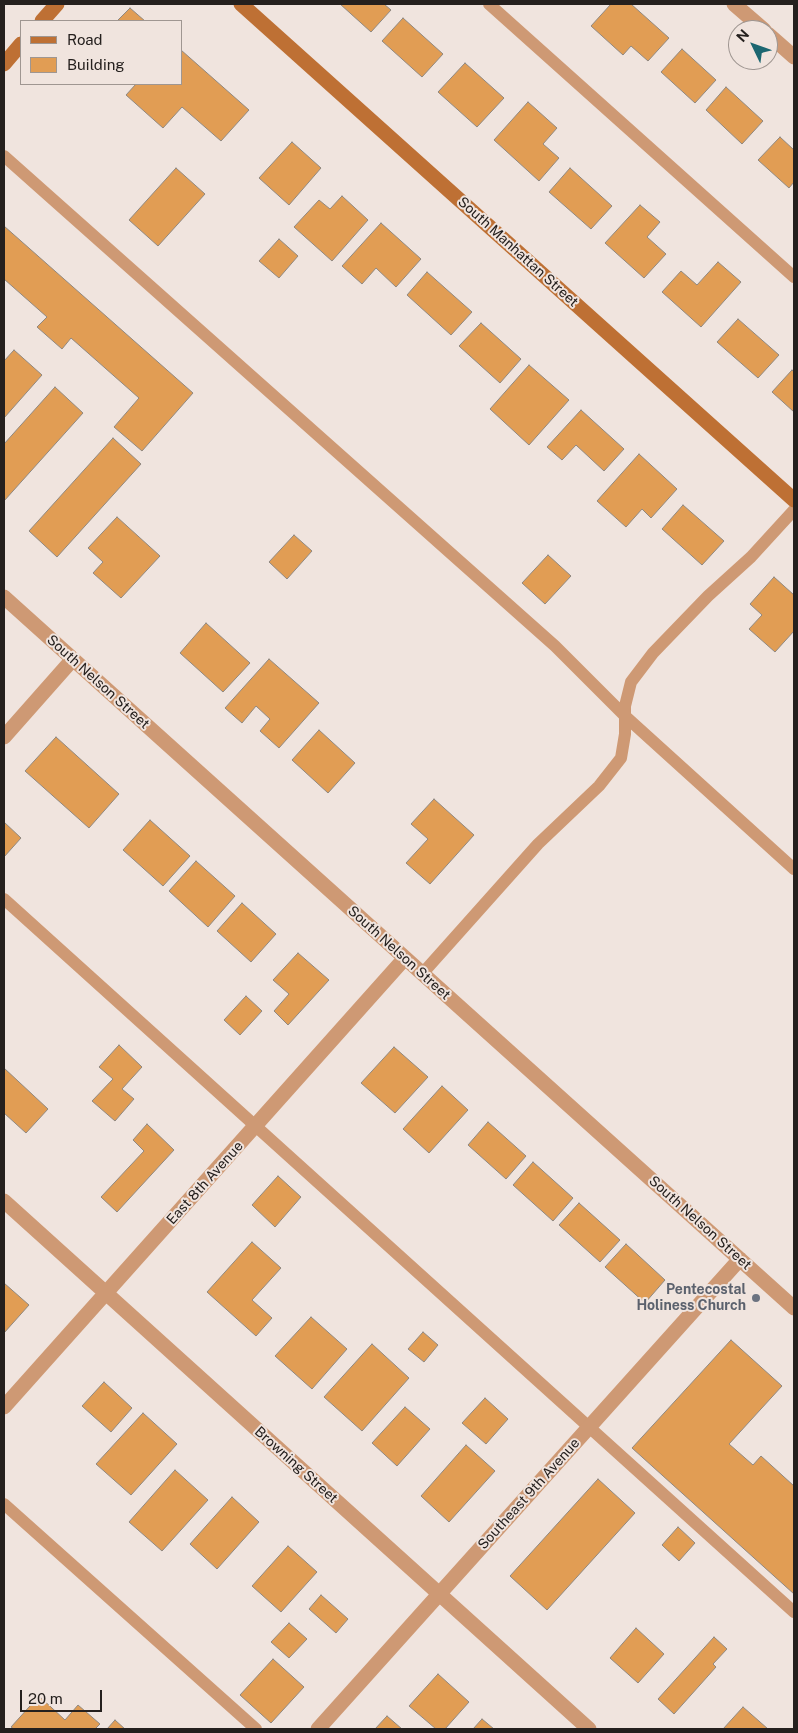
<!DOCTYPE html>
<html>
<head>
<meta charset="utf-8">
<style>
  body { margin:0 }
  #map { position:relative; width:798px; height:1733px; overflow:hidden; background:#f0e4de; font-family:"Public Sans",sans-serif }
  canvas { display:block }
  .frame { position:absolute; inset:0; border:5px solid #25201e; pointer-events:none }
  .legend { position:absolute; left:20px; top:20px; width:162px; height:65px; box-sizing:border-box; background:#f0e4de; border:1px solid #9f9691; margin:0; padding:6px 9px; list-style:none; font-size:15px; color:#25201e }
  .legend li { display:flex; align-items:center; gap:10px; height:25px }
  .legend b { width:25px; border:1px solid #9f9691 }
  .north { position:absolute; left:728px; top:20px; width:50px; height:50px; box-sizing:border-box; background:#f0e4de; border:1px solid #9f9691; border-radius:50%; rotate:312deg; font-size:14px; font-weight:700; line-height:20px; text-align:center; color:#25201e }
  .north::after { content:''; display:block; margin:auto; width:18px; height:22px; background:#1c6771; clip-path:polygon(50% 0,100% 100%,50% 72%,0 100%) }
  .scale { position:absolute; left:20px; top:1690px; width:82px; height:22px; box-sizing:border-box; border:2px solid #25201e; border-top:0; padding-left:6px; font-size:15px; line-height:18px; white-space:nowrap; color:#25201e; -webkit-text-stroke:4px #f0e4de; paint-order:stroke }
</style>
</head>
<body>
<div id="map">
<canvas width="798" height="1733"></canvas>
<div class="frame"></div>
<ul class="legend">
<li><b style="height:6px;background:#be7034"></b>Road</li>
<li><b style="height:14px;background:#e19d54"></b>Building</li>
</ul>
<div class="north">N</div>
<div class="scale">20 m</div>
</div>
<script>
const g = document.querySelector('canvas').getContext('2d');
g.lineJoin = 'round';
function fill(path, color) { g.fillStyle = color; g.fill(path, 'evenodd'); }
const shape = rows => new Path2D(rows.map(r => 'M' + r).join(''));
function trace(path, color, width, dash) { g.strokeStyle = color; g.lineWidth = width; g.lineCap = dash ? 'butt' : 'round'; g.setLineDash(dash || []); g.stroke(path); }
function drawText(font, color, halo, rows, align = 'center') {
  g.font = font + ' "Public Sans",sans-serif'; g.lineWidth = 4; g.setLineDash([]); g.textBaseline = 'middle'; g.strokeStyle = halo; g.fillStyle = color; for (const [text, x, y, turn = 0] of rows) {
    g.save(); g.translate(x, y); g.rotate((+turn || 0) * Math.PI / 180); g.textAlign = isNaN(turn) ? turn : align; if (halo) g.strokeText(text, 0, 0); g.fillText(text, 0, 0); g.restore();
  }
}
const building = shape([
  [340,4,384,4,391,10,371,32,340,4],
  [611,4,631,4,669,38,648,61,631,46,623,55,591,26,611,4],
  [130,8,145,21,117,21,130,8],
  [403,18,443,54,422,77,382,41,403,18],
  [682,49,716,80,695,103,661,72,682,49],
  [181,50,249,110,221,141,182,107,163,128,126,95,136,84,181,84,181,50],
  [465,63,504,98,477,127,438,92,465,63],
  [726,87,763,121,742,144,706,110,726,87],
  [528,102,557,128,543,144,559,158,539,181,494,140,528,102],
  [780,137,794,150,794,182,789,188,758,160,780,137],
  [292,142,321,168,289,205,259,178,292,142],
  [176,168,205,194,158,246,129,220,176,168],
  [570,168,612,206,591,229,549,192,570,168],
  [342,196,368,220,332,261,294,227,319,200,330,209,342,196],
  [640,205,660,222,647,237,666,254,644,278,605,243,640,205],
  [381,223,421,259,396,287,376,268,362,284,342,266,381,223],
  [4,226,193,393,142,451,114,427,139,398,71,338,62,349,37,327,47,317,4,279,4,226],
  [279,239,298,256,279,278,259,261,279,239],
  [718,262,741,282,701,327,662,292,681,271,697,285,718,262],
  [427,272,472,312,451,335,407,295,427,272],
  [738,319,779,355,758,378,717,342,738,319],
  [481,323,521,359,500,383,459,346,481,323],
  [14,350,42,375,4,418,4,361,14,350],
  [529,365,569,400,529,445,490,409,529,365],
  [792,370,794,372,794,412,772,392,792,370],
  [55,387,83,413,4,501,4,444,55,387],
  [581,410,624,449,604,471,576,445,562,460,547,447,581,410],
  [113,438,141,464,57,557,29,531,113,438],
  [639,454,677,489,651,518,642,509,626,527,597,501,639,454],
  [683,505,724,541,702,565,662,529,683,505],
  [117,517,160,556,121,598,93,573,103,562,88,548,117,517],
  [294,535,312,551,287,579,269,562,294,535],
  [548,555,571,576,545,604,522,583,548,555],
  [774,577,794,595,794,631,775,652,749,629,762,615,750,604,774,577],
  [206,623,250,663,223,692,180,653,206,623],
  [269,659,319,703,279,748,260,731,270,719,256,706,242,723,225,708,269,659],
  [319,730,355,763,328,793,292,760,319,730],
  [56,737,119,794,89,828,25,771,56,737],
  [434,799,474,835,430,884,406,863,428,839,411,824,434,799],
  [150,820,190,856,163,886,123,850,150,820],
  [4,822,21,838,4,857,4,822],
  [196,861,235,896,208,927,169,891,196,861],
  [242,903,276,934,251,962,217,931,242,903],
  [298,953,329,980,288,1025,274,1011,289,994,273,980,298,953],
  [246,996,262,1011,240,1035,224,1020,246,996],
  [119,1045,142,1067,122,1089,134,1099,115,1121,92,1101,113,1079,99,1067,119,1045],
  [394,1047,428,1077,395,1113,361,1083,394,1047],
  [4,1068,48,1109,26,1133,4,1113,4,1068],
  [442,1086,468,1110,429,1153,403,1129,442,1086],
  [488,1122,526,1156,506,1179,468,1145,488,1122],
  [147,1124,174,1150,117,1212,101,1197,144,1151,133,1140,147,1124],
  [533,1162,573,1198,553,1221,513,1185,533,1162],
  [278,1176,301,1197,275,1227,252,1205,278,1176],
  [579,1203,620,1240,600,1262,559,1225,579,1203],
  [252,1242,281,1268,252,1300,272,1318,256,1336,207,1292,252,1242],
  [626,1244,665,1280,645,1303,605,1267,626,1244],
  [4,1283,29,1305,4,1333,4,1283],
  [311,1317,347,1349,312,1389,275,1356,311,1317],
  [423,1332,438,1345,424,1362,408,1349,423,1332],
  [731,1340,782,1386,729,1444,753,1465,761,1456,794,1486,794,1594,632,1448,731,1340],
  [372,1344,409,1378,362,1431,324,1397,372,1344],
  [104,1382,132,1408,111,1432,82,1406,104,1382],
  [485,1398,508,1419,486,1444,462,1423,485,1398],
  [405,1407,430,1429,397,1466,372,1443,405,1407],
  [143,1413,177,1444,131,1495,96,1464,143,1413],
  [466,1445,495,1471,449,1522,421,1496,466,1445],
  [175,1470,208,1500,162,1551,129,1522,175,1470],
  [598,1479,635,1513,547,1610,510,1576,598,1479],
  [232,1497,259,1522,217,1569,190,1544,232,1497],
  [678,1527,695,1543,679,1561,662,1545,678,1527],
  [288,1546,317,1572,281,1612,252,1586,288,1546],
  [321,1595,348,1619,336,1633,309,1609,321,1595],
  [289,1623,307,1639,289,1658,271,1642,289,1623],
  [636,1628,664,1654,638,1683,610,1658,636,1628],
  [714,1637,727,1649,713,1664,716,1667,674,1714,658,1699,714,1637],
  [273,1659,304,1687,271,1723,240,1695,273,1659],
  [438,1674,469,1702,445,1729,436,1729,409,1706,438,1674],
  [39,1696,65,1720,78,1705,100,1724,95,1729,14,1729,11,1727,39,1696],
  [743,1707,768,1729,723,1729,743,1707],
  [387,1716,402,1729,375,1729,387,1716],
  [482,1719,494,1729,473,1729,482,1719],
  [115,1720,125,1729,107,1729,115,1720]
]);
const lane = shape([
  [489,4,794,277],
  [4,156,555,646,625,716,794,869],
  [4,899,794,1612],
  [422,974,538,844,599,786,621,758,625,734,625,706,631,682,653,653,708,596,751,557,794,510],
  [4,1504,256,1729]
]);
const street = shape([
  [734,4,764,30],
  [768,34,794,57],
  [4,597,794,1308],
  [4,737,73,659],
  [4,1201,589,1729],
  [4,1407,405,958],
  [318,1729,740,1259]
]);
const secondary = shape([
  [241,4,794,500],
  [42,21,57,4],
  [4,64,21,44]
]);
const markers = [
  [756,1298,5,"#6b7280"]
];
const streetNames = [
  ["South Manhattan Street",518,252,42],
  ["South Nelson Street",98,682,42],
  ["South Nelson Street",399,953,42],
  ["East 8th Avenue",205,1183,-48],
  ["South Nelson Street",700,1223,42],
  ["Browning Street",296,1465,42],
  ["Southeast 9th Avenue",529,1494,-48]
];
const worshipNames = [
  ["Pentecostal",746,1290],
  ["Holiness Church",746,1306]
];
fill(building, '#e19d54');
trace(building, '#908880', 1);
trace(lane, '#ce9974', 12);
trace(street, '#ce9974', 15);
trace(secondary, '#be7034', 15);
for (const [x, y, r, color] of markers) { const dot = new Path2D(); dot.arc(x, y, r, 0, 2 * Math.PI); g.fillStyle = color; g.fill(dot); trace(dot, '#f0e4de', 2); }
drawText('14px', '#25201e', '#f0e4de', streetNames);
drawText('bold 14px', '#5b616d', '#f0e4de', worshipNames, 'right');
</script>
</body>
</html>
